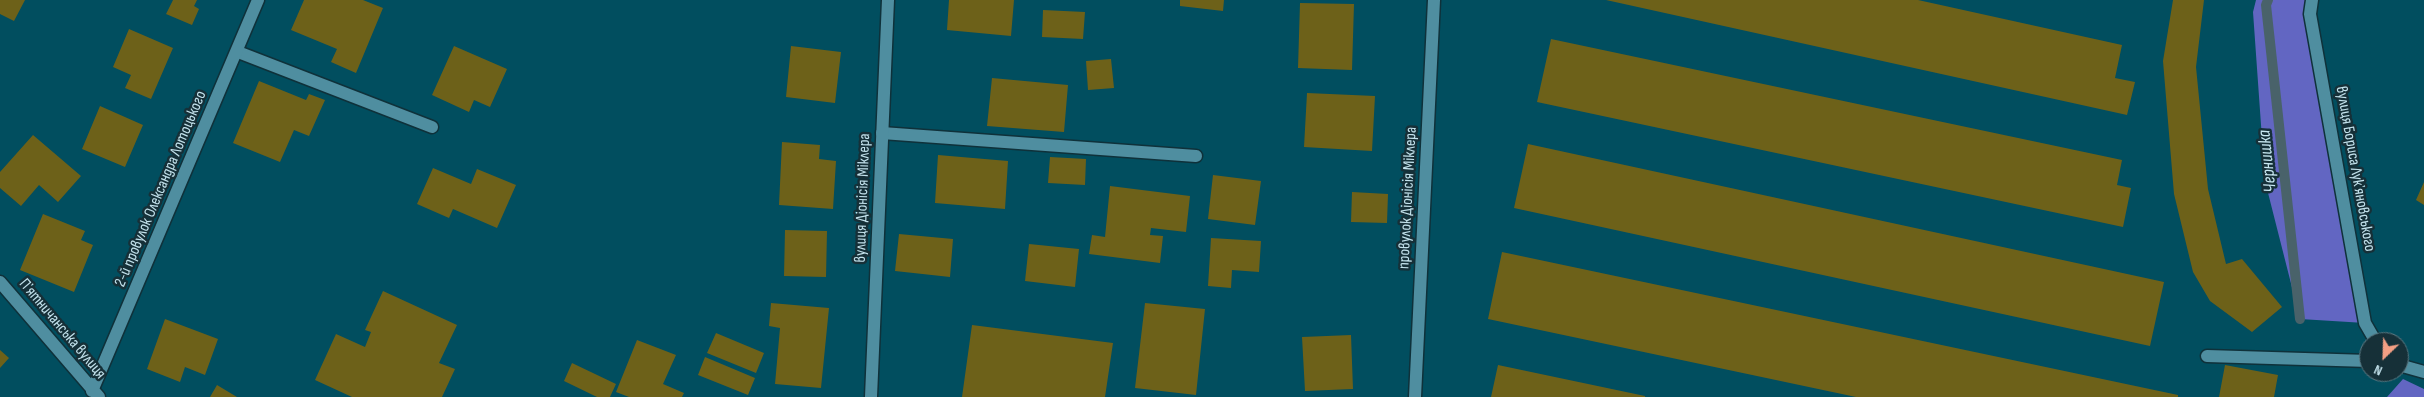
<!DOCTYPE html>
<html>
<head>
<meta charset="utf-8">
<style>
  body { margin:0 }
  #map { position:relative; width:2424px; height:397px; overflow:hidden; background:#014e5f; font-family:"Sofia Sans Condensed",sans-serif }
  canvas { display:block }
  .north { position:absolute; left:2359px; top:332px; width:50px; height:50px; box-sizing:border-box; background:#163038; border:1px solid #5b7780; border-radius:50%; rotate:204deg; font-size:14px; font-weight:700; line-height:20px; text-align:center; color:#c3e2ec }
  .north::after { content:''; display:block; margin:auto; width:18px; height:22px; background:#f39f84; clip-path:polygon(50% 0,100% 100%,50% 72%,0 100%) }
</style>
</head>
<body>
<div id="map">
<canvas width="2424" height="397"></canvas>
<div class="north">N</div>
</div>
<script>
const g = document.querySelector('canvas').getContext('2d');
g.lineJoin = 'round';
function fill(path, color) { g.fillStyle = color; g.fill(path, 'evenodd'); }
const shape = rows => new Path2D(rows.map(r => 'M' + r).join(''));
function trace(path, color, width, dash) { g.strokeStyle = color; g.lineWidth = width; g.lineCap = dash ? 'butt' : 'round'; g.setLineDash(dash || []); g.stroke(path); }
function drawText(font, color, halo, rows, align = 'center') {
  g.font = font + ' "Sofia Sans Condensed",sans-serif'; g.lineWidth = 5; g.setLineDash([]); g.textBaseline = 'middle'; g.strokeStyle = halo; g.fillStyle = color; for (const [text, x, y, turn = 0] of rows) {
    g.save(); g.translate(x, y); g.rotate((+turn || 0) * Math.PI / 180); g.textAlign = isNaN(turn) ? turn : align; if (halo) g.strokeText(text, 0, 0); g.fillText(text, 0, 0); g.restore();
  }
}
const green = shape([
  [2256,0,2312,0,2365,323,2300,319,2265,181,2253,12],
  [2403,379,2424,389,2424,397,2387,397]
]);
const stream = shape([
  [2268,0,2266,5,2300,319]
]);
const building = shape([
  [0,0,25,0,14,21,0,14],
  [173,0,197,0,194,6,199,9,192,25,166,14],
  [304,0,363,0,383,8,356,73,331,62,337,49,291,30],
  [949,0,1014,0,1011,36,947,30],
  [1180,0,1224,0,1223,11,1180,6],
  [1606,0,1918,0,2122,45,2115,78,2135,82,2127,115],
  [2173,0,2204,0,2196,67,2208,189,2226,264,2242,259,2282,307,2252,332,2210,301,2193,272,2174,194,2163,61],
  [1300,3,1354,4,1352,70,1298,68],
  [1043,10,1085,12,1083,39,1042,37],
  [129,29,173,48,151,99,125,88,131,75,113,67],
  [1551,39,2122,160,2117,185,2131,188,2123,227,1537,102],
  [454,46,507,69,490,107,474,100,469,112,432,95],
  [791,46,841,52,835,103,786,97],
  [1111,59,1114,88,1088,90,1086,61],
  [992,78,1068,85,1064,132,987,126],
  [259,81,306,100,309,94,325,100,309,136,294,130,280,162,233,143],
  [1307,93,1375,96,1372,151,1304,147],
  [100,106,143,125,125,167,82,149],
  [33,135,81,176,58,202,39,185,21,206,0,188,0,172],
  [782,142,820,145,819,159,836,161,833,209,779,205],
  [1528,144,2164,282,2150,346,1514,208],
  [938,155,1008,161,1005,209,935,203],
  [1050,157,1086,159,1085,185,1048,183],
  [433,168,471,184,477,169,516,185,497,228,453,209,449,218,417,204],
  [1213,175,1261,181,1255,225,1208,219],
  [2424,182,2424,205,2416,200],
  [1110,186,1190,196,1186,232,1151,228,1150,235,1163,236,1160,263,1089,254,1092,235,1105,237],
  [1352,192,1388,194,1387,223,1351,222],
  [43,214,85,231,81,240,93,245,74,292,20,270],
  [785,230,827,231,826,277,784,276],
  [899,234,953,239,950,277,895,271],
  [1211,238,1261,241,1259,272,1232,270,1231,288,1208,286],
  [1029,244,1079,249,1075,287,1025,281],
  [1502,252,2178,395,2178,397,1856,397,1488,319],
  [383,291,457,325,439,363,455,369,442,397,352,397,315,380,336,334,365,347,371,332,365,330],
  [771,303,829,308,821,388,775,384,780,328,769,326],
  [1145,303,1205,309,1196,395,1135,388],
  [165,319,218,339,205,375,185,367,180,382,147,369],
  [972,325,1113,343,1105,397,962,397],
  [716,333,764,353,756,373,707,353],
  [1351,335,1353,389,1305,391,1302,337],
  [637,340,676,355,663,384,684,393,682,397,629,397,616,392],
  [0,350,9,358,0,368],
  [705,357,755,378,748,395,698,375],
  [572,363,616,384,610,397,597,397,564,381],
  [1498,365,1645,396,1645,397,1491,397],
  [2225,365,2278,375,2274,397,2219,397],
  [217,385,237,397,210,397]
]);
const lane = shape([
  [238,52,432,127],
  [882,133,1196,156],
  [2207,356,2369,361]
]);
const street = shape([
  [2312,0,2310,14,2365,323,2376,342],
  [0,282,99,397],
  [2399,365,2424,372],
  [92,391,258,0],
  [871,397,888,0],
  [1415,397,1434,0]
]);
const streetNames = [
  ["вулиця Бориса Лукʼяновського",2355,169,80],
  ["2-й провулок Олександра Лотоцького",161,189,-67],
  ["вулиця Діонісія Міклера",863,198,-88],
  ["провулок Діонісія Міклера",1408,198,-87],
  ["Пʼятничанська вулиця",62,329,50]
];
const waterNames = [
  ["Чернишка",2268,161,-96]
];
fill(green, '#6266c2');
trace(stream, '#49626a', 10);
fill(building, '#6d6119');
trace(lane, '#0f313a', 15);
trace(street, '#0f313a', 15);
trace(lane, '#4f8ea0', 12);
trace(street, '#4f8ea0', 12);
drawText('16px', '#c3e2ec', '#163038', streetNames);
drawText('italic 18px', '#c8e8f2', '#163038', waterNames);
</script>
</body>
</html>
